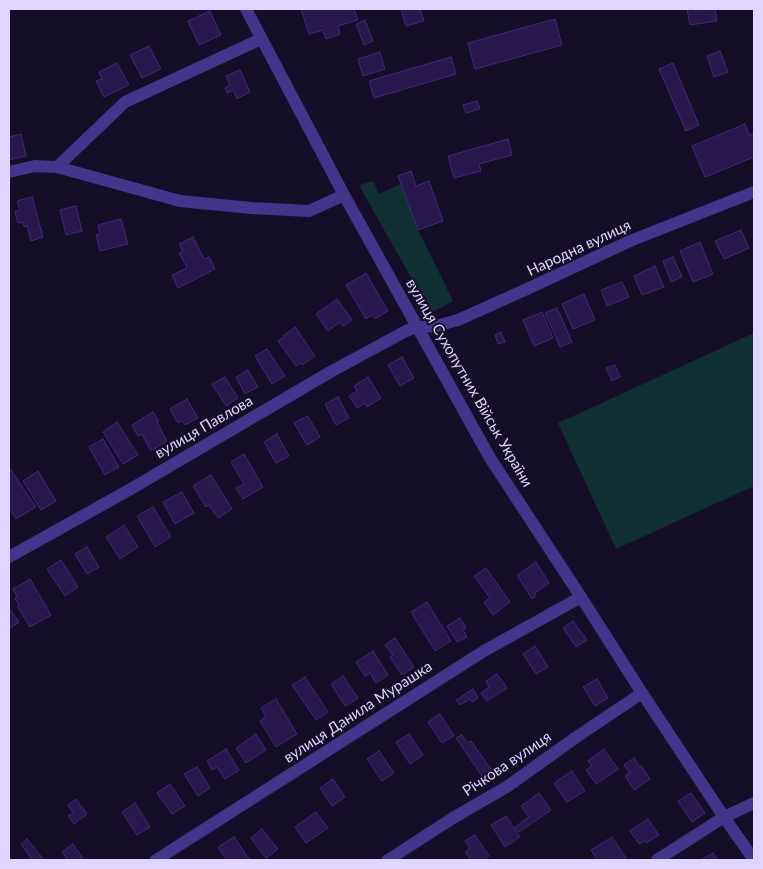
<!DOCTYPE html>
<html>
<head>
<meta charset="utf-8">
<style>
  body { margin:0 }
  #map { position:relative; width:763px; height:869px; overflow:hidden; background:#150e29; font-family:Lato,sans-serif }
  canvas { display:block }
  .frame { position:absolute; inset:0; border:10px solid #dfd5ff; pointer-events:none }
</style>
</head>
<body>
<div id="map">
<canvas width="763" height="869"></canvas>
<div class="frame"></div>
</div>
<script>
const g = document.querySelector('canvas').getContext('2d');
g.lineJoin = 'round';
function fill(path, color) { g.fillStyle = color; g.fill(path, 'evenodd'); }
const shape = rows => new Path2D(rows.map(r => 'M' + r).join(''));
function trace(path, color, width, dash) { g.strokeStyle = color; g.lineWidth = width; g.lineCap = dash ? 'butt' : 'round'; g.setLineDash(dash || []); g.stroke(path); }
function drawText(font, color, halo, rows, align = 'center') {
  g.font = font + ' Lato,sans-serif'; g.lineWidth = 4; g.setLineDash([]); g.textBaseline = 'middle'; g.strokeStyle = halo; g.fillStyle = color; for (const [text, x, y, turn = 0] of rows) {
    g.save(); g.translate(x, y); g.rotate((+turn || 0) * Math.PI / 180); g.textAlign = isNaN(turn) ? turn : align; if (halo) g.strokeText(text, 0, 0); g.fillText(text, 0, 0); g.restore();
  }
}
const green = shape([
  [373,181,379,194,401,184,418,230,453,301,431,313,361,189,360,185],
  [754,333,754,486,616,549,558,423]
]);
const building = shape([
  [301,9,354,9,358,20,338,26,340,34,326,39,323,30,309,34,301,9],
  [405,9,420,9,424,21,406,26,401,10,405,9],
  [687,9,715,9,717,21,690,25,687,9],
  [210,11,221,35,199,45,188,21,210,11],
  [555,19,562,45,475,69,468,43,555,19],
  [365,20,373,41,364,45,356,24,365,20],
  [149,46,161,69,142,78,130,55,149,46],
  [720,51,728,72,714,77,707,56,720,51],
  [380,52,385,69,363,76,358,59,380,52],
  [451,57,456,74,374,98,369,81,451,57],
  [117,63,129,85,104,97,96,81,102,79,99,72,117,63],
  [673,63,699,125,686,131,659,69,673,63],
  [240,70,250,92,237,99,233,90,227,93,225,88,230,85,226,76,240,70],
  [477,101,480,109,466,113,463,105,477,101],
  [745,124,749,135,754,134,754,157,705,177,692,146,745,124],
  [21,134,26,156,9,160,9,137,21,134],
  [508,139,512,155,479,164,481,171,454,178,448,156,508,139],
  [411,171,416,186,429,181,443,221,418,230,398,176,411,171],
  [32,197,43,237,31,241,27,226,24,227,23,222,18,223,15,212,20,210,17,201,32,197],
  [76,206,82,231,66,235,60,210,76,206],
  [121,219,128,244,100,251,96,235,100,234,98,225,121,219],
  [741,230,749,248,724,259,715,241,741,230],
  [193,237,204,259,209,257,215,269,178,288,172,275,187,268,179,253,183,251,179,244,193,237],
  [700,242,713,274,693,282,680,251,700,242],
  [673,257,682,277,671,282,663,261,673,257],
  [655,266,664,287,642,295,634,276,655,266],
  [366,273,388,311,375,319,372,315,366,319,346,285,366,273],
  [622,282,629,297,607,306,601,290,622,282],
  [584,294,595,320,573,329,562,304,584,294],
  [337,299,352,320,343,326,340,322,328,331,316,314,337,299],
  [557,308,572,342,560,347,545,313,557,308],
  [542,312,553,338,534,346,523,320,542,312],
  [295,327,315,356,302,365,300,363,296,366,278,341,284,337,283,336,295,327],
  [501,332,505,342,498,344,495,335,501,332],
  [267,349,285,376,272,384,255,356,267,349],
  [402,357,414,378,400,386,388,365,402,357],
  [615,365,620,377,612,381,606,368,615,365],
  [248,370,258,387,245,394,236,377,248,370],
  [225,377,238,398,226,406,212,384,225,377],
  [368,377,381,398,367,407,365,403,357,408,349,396,357,391,354,386,368,377],
  [338,397,349,418,336,425,325,404,338,397],
  [187,399,198,418,185,425,182,421,178,423,170,409,187,399],
  [153,412,159,421,157,422,167,441,151,451,142,434,138,436,132,425,153,412],
  [308,416,320,437,307,445,294,423,308,416],
  [117,422,138,455,123,464,103,432,117,422],
  [277,434,289,456,276,463,264,442,277,434],
  [103,439,119,467,105,475,89,447,103,439],
  [244,454,263,487,243,499,236,488,244,484,231,462,244,454],
  [11,470,36,507,16,519,9,508,9,471,11,470],
  [38,471,56,501,41,510,23,481,38,471],
  [211,475,232,509,218,518,209,505,206,507,193,486,211,475],
  [182,492,194,513,175,524,163,502,182,492],
  [153,507,171,537,155,547,137,516,153,507],
  [124,525,138,547,120,559,106,537,124,525],
  [87,547,99,567,87,574,75,554,87,547],
  [61,560,78,587,65,596,47,569,61,560],
  [536,562,549,583,535,593,535,597,532,599,517,575,536,562],
  [486,568,510,602,493,615,484,602,490,598,474,576,486,568],
  [30,579,51,615,30,627,17,606,19,605,15,599,17,597,13,589,30,579],
  [427,602,451,641,435,651,411,612,427,602],
  [9,608,19,622,9,629,9,608],
  [460,618,466,628,463,630,467,637,457,642,447,626,460,618],
  [573,621,587,640,576,647,563,628,573,621],
  [395,638,414,667,402,675,390,657,393,655,385,645,395,638],
  [535,646,548,667,536,674,523,654,535,646],
  [373,651,388,675,376,683,370,673,365,676,356,662,373,651],
  [497,674,507,688,487,701,481,693,489,687,486,681,497,674],
  [343,676,358,698,345,706,331,684,343,676],
  [305,677,328,712,316,720,292,685,305,677],
  [597,679,608,698,595,706,583,687,597,679],
  [473,689,478,698,472,702,470,699,460,705,456,700,473,689],
  [276,699,297,734,276,747,260,721,266,717,261,708,276,699],
  [440,714,454,736,442,743,428,722,440,714],
  [256,734,266,750,246,763,236,748,256,734],
  [409,734,423,755,410,764,396,742,409,734],
  [462,735,467,743,471,741,495,775,486,782,456,738,462,735],
  [226,749,239,770,225,779,217,767,212,770,207,761,226,749],
  [604,749,618,769,596,784,586,770,592,766,588,761,604,749],
  [379,751,394,773,382,781,367,759,379,751],
  [634,758,640,767,641,766,650,779,634,790,625,776,630,773,624,765,634,758],
  [197,767,210,788,198,796,184,774,197,767],
  [572,771,585,791,567,802,554,783,572,771],
  [333,779,345,797,332,806,320,788,333,779],
  [170,784,185,806,172,814,157,793,170,784],
  [539,793,551,810,519,832,515,827,529,817,521,806,539,793],
  [691,793,705,813,692,822,678,801,691,793],
  [76,799,87,814,74,824,68,816,73,813,68,805,76,799],
  [135,803,150,827,137,835,122,812,135,803],
  [316,812,328,828,306,843,295,827,316,812],
  [506,816,520,837,505,847,491,825,506,816],
  [648,819,659,835,646,843,645,841,639,844,630,831,648,819],
  [262,829,278,849,266,858,251,838,262,829],
  [475,835,489,856,483,860,471,860,465,852,470,848,465,841,475,835],
  [234,837,249,859,247,860,227,860,218,847,234,837],
  [612,837,626,858,622,860,597,860,591,850,612,837],
  [27,839,44,860,28,860,31,858,21,844,27,839],
  [73,844,84,860,65,860,67,859,62,852,73,844],
  [713,853,718,860,701,860,713,853]
]);
const minor = shape([
  [57,167,180,201,251,208,309,211,344,195],
  [9,172,35,166,57,167,125,102,261,39],
  [9,557,129,490,332,371,406,331,417,327,436,326,458,320,527,289,630,241,754,192],
  [156,860,484,651,581,597],
  [388,860,453,818,508,786,575,738,642,693],
  [657,860,724,817,754,803]
]);
const tertiary = shape([
  [246,9,344,195,490,458,581,597,642,693,724,817,754,860]
]);
const streetNames = [
  ["Народна вулиця",579,248,-25],
  ["вулиця Сухопутних Військ України",469,383,60],
  ["вулиця Павлова",204,427,-30],
  ["вулиця Данила Мурашка",358,712,-33],
  ["Річкова вулиця",507,764,-34]
];
fill(green, '#103033');
fill(building, '#28184b');
trace(building, '#422979', 1);
trace(minor, '#42358b', 12);
trace(tertiary, '#42358b', 12);
drawText('15px', '#dfd5ff', '#150e29', streetNames);
</script>
</body>
</html>
